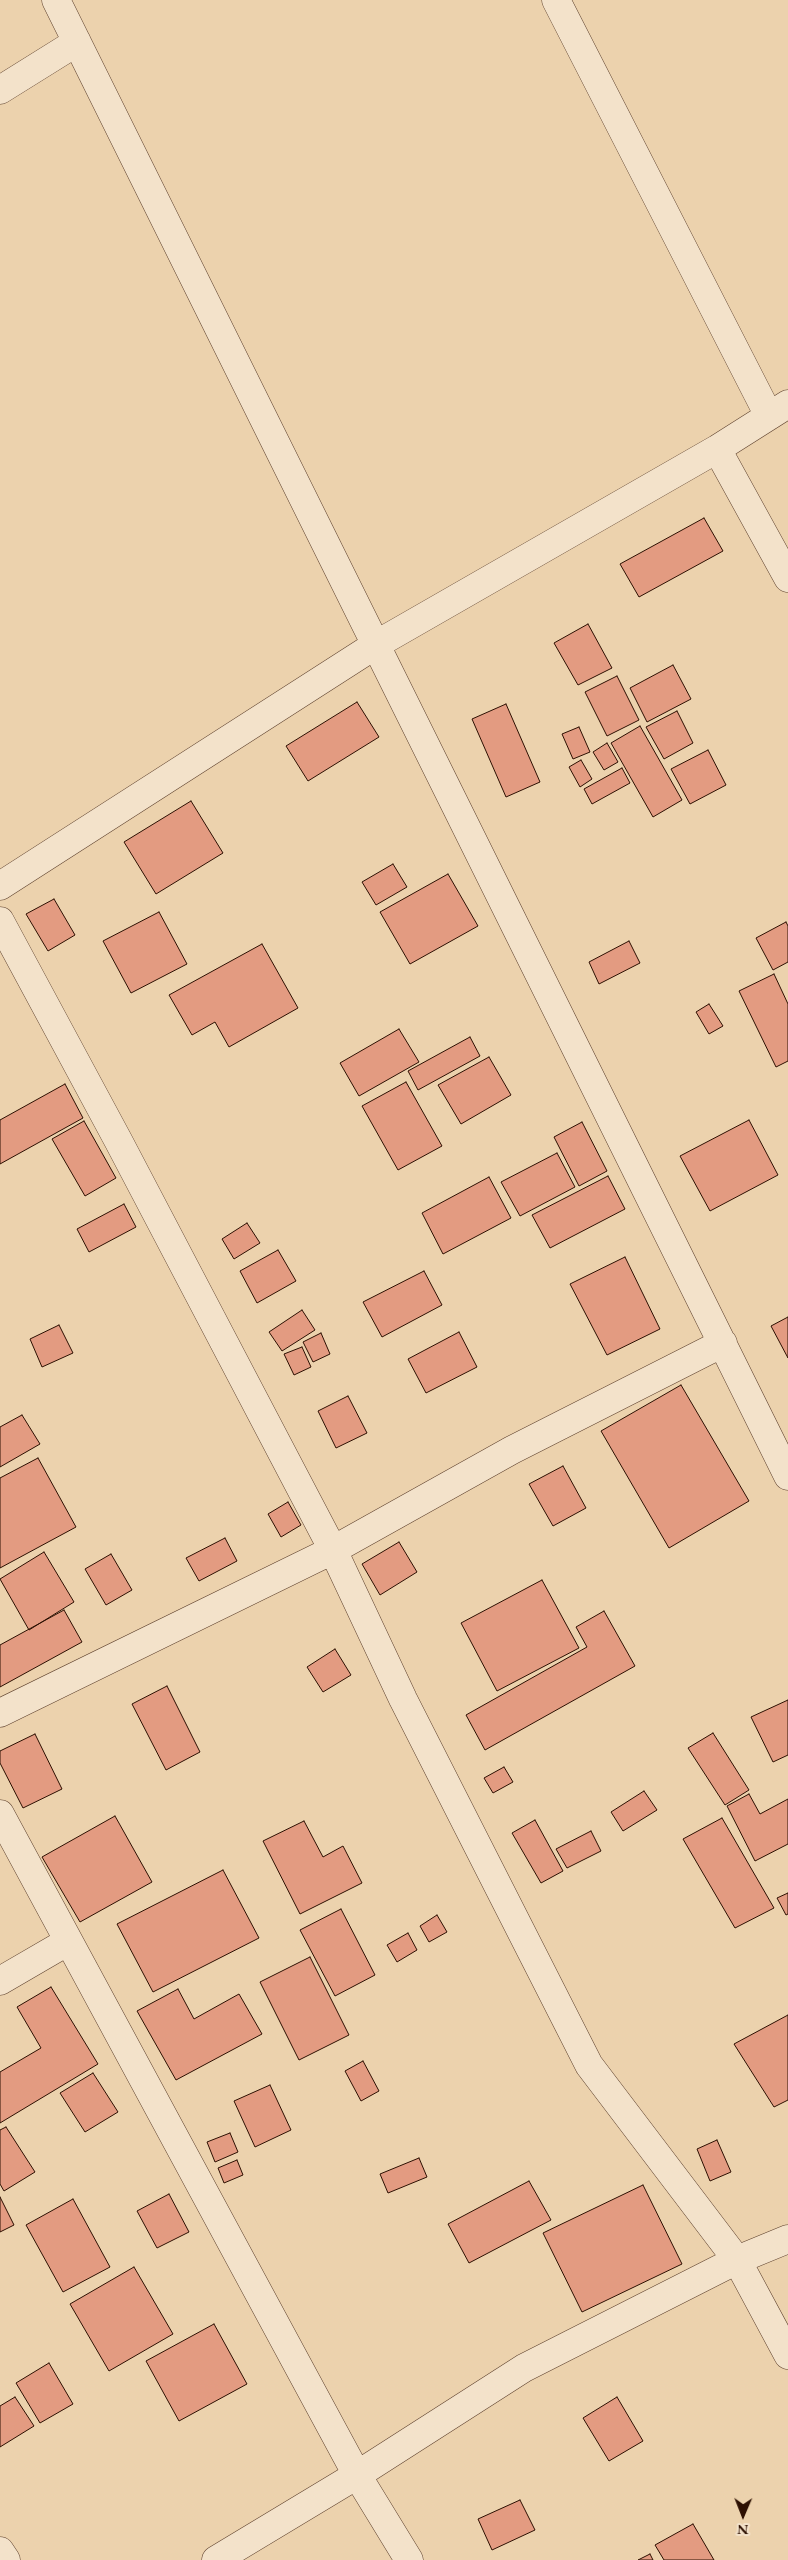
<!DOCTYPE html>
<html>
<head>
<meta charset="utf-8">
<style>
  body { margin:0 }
  #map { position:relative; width:788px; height:2560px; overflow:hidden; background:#ecd2ad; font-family:"EB Garamond",serif }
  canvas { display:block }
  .north { position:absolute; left:718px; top:2490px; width:50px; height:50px; -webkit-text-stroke:4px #f3e2ca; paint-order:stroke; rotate:181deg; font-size:14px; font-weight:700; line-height:20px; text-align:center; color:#2d1002 }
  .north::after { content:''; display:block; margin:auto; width:18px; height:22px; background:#2d1002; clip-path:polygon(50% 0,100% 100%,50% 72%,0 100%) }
</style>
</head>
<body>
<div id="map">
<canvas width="788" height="2560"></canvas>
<div class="north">N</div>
</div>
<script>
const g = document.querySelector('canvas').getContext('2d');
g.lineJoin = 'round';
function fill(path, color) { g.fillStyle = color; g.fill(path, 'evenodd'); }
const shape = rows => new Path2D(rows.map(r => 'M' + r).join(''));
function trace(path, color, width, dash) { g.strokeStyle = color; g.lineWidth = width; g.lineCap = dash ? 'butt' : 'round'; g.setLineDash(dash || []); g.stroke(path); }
const building = shape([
  [704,518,723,551,639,597,620,564,704,518],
  [588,624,612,668,578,685,554,643,588,624],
  [673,665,691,699,647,722,630,688,673,665],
  [617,676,639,720,607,736,585,692,617,676],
  [357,702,379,737,308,781,286,746,357,702],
  [506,704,540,782,506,797,472,719,506,704],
  [677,711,693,743,664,759,646,727,677,711],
  [640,726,682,800,653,817,611,743,640,726],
  [579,727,590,752,573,759,562,734,579,727],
  [607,743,618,762,604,770,593,752,607,743],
  [708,750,726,785,690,804,671,769,708,750],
  [581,760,592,779,580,787,569,767,581,760],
  [622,768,630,783,592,804,584,789,622,768],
  [191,801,223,853,156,894,124,842,191,801],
  [393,864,407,887,376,905,362,882,393,864],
  [448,874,478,926,410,964,380,912,448,874],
  [54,899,75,935,48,951,26,914,54,899],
  [159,912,187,964,131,993,103,941,159,912],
  [786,922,788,926,788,962,773,970,756,938,786,922],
  [629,941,640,963,599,984,589,962,629,941],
  [262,944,298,1008,229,1047,215,1022,192,1035,169,995,262,944],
  [774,974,788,1004,788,1061,776,1067,739,991,774,974],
  [709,1004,723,1026,709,1034,696,1012,709,1004],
  [399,1029,419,1062,359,1096,340,1063,399,1029],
  [470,1037,480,1056,418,1090,408,1071,470,1037],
  [489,1057,511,1095,461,1124,438,1085,489,1057],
  [406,1082,442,1146,398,1170,362,1106,406,1082],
  [65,1084,83,1118,0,1164,0,1120,65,1084],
  [749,1120,778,1175,710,1211,680,1156,749,1120],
  [84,1121,116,1178,85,1196,52,1139,84,1121],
  [582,1122,607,1171,579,1186,554,1137,582,1122],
  [557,1153,575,1187,520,1216,501,1182,557,1153],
  [608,1176,625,1209,550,1248,532,1215,608,1176],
  [489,1177,511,1218,443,1254,422,1213,489,1177],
  [124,1204,136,1227,89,1252,77,1229,124,1204],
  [247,1223,260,1243,234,1259,222,1239,247,1223],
  [278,1250,296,1281,257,1303,240,1271,278,1250],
  [625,1257,660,1329,607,1355,570,1284,625,1257],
  [424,1271,442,1305,382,1337,363,1302,424,1271],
  [302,1310,315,1330,282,1351,269,1332,302,1310],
  [788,1317,788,1358,771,1326,788,1317],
  [59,1325,73,1353,42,1367,30,1339,59,1325],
  [459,1332,477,1367,426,1393,408,1359,459,1332],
  [321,1333,330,1354,313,1362,303,1342,321,1333],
  [302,1347,311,1367,294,1375,284,1354,302,1347],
  [681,1385,749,1501,669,1548,601,1431,681,1385],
  [348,1396,367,1433,336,1448,318,1411,348,1396],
  [22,1415,40,1444,0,1467,0,1427,22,1415],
  [38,1458,76,1527,0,1568,0,1478,38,1458],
  [563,1466,586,1508,553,1526,529,1484,563,1466],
  [288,1502,301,1525,281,1537,268,1514,288,1502],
  [225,1538,237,1561,199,1581,186,1558,225,1538],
  [399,1542,417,1572,380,1595,362,1564,399,1542],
  [44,1552,74,1602,29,1630,0,1579,44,1552],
  [111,1554,132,1590,106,1605,85,1569,111,1554],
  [542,1580,579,1648,497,1691,461,1623,542,1580],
  [64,1610,82,1642,0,1687,0,1645,64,1610],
  [604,1611,635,1666,485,1750,466,1715,587,1647,576,1627,604,1611],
  [335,1649,351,1675,323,1692,307,1667,335,1649],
  [167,1686,200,1752,166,1770,132,1704,167,1686],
  [788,1700,788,1755,773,1762,751,1717,788,1700],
  [713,1733,749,1790,725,1805,688,1748,713,1733],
  [35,1734,62,1789,23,1808,0,1763,0,1751,35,1734],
  [504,1767,513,1782,493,1793,484,1778,504,1767],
  [644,1791,657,1810,623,1831,611,1812,644,1791],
  [749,1794,760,1814,788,1799,788,1844,755,1861,727,1806,749,1794],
  [115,1816,152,1882,80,1922,42,1857,115,1816],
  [722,1818,774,1908,735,1928,683,1839,722,1818],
  [535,1820,563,1871,541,1883,512,1833,535,1820],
  [304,1821,323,1857,343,1846,362,1883,300,1914,263,1841,304,1821],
  [591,1831,601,1851,567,1868,556,1849,591,1831],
  [223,1870,259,1938,153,1992,117,1924,223,1870],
  [788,1893,788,1914,786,1915,777,1898,788,1893],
  [341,1909,375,1975,335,1996,300,1930,341,1909],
  [437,1915,447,1932,429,1942,420,1926,437,1915],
  [408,1933,417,1950,397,1962,387,1945,408,1933],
  [310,1957,349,2035,299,2060,260,1982,310,1957],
  [51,1987,98,2064,0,2123,0,2072,41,2048,17,2007,51,1987],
  [178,1989,194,2019,239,1994,262,2034,176,2080,137,2011,178,1989],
  [788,2015,788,2100,774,2107,734,2044,788,2015],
  [363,2061,379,2091,361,2101,345,2071,363,2061],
  [93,2073,118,2112,85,2132,60,2093,93,2073],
  [270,2085,291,2130,255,2147,234,2101,270,2085],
  [6,2127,35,2172,4,2191,0,2184,0,2130,6,2127],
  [230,2133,238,2152,215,2162,207,2142,230,2133],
  [717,2140,731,2172,710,2181,697,2149,717,2140],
  [419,2158,427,2177,388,2193,380,2174,419,2158],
  [237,2160,243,2175,224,2183,218,2168,237,2160],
  [529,2181,551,2220,469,2263,448,2224,529,2181],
  [643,2185,682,2264,582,2312,543,2233,643,2185],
  [169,2194,189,2232,157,2248,137,2211,169,2194],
  [0,2197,14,2225,0,2232,0,2197],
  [73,2199,110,2267,63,2292,26,2225,73,2199],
  [134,2267,173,2334,109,2371,70,2304,134,2267],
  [214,2324,247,2384,179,2421,146,2361,214,2324],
  [49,2363,73,2404,40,2423,16,2383,49,2363],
  [15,2397,34,2426,0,2447,0,2406,15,2397],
  [617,2397,643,2441,609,2461,583,2418,617,2397],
  [520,2500,535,2530,492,2550,478,2519,520,2500],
  [693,2524,714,2560,664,2560,655,2545,693,2524],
  [650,2554,653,2560,638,2560,650,2554]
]);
const minor = shape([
  [56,0,788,1476],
  [556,0,769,416],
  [0,90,77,42],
  [717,449,788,578],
  [0,886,377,644,717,449,788,404],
  [0,921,119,1142,333,1550,403,1699,589,2065,737,2260,788,2355],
  [0,1713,333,1550,512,1450,723,1343],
  [0,1814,357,2475,409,2560],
  [0,1981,67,1942],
  [0,2551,6,2560],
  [216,2560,357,2475,524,2368,737,2260,788,2239]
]);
fill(building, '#e39b81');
trace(building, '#2d1002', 1);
trace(minor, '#5d402d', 29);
trace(minor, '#f3e2ca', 28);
</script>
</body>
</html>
